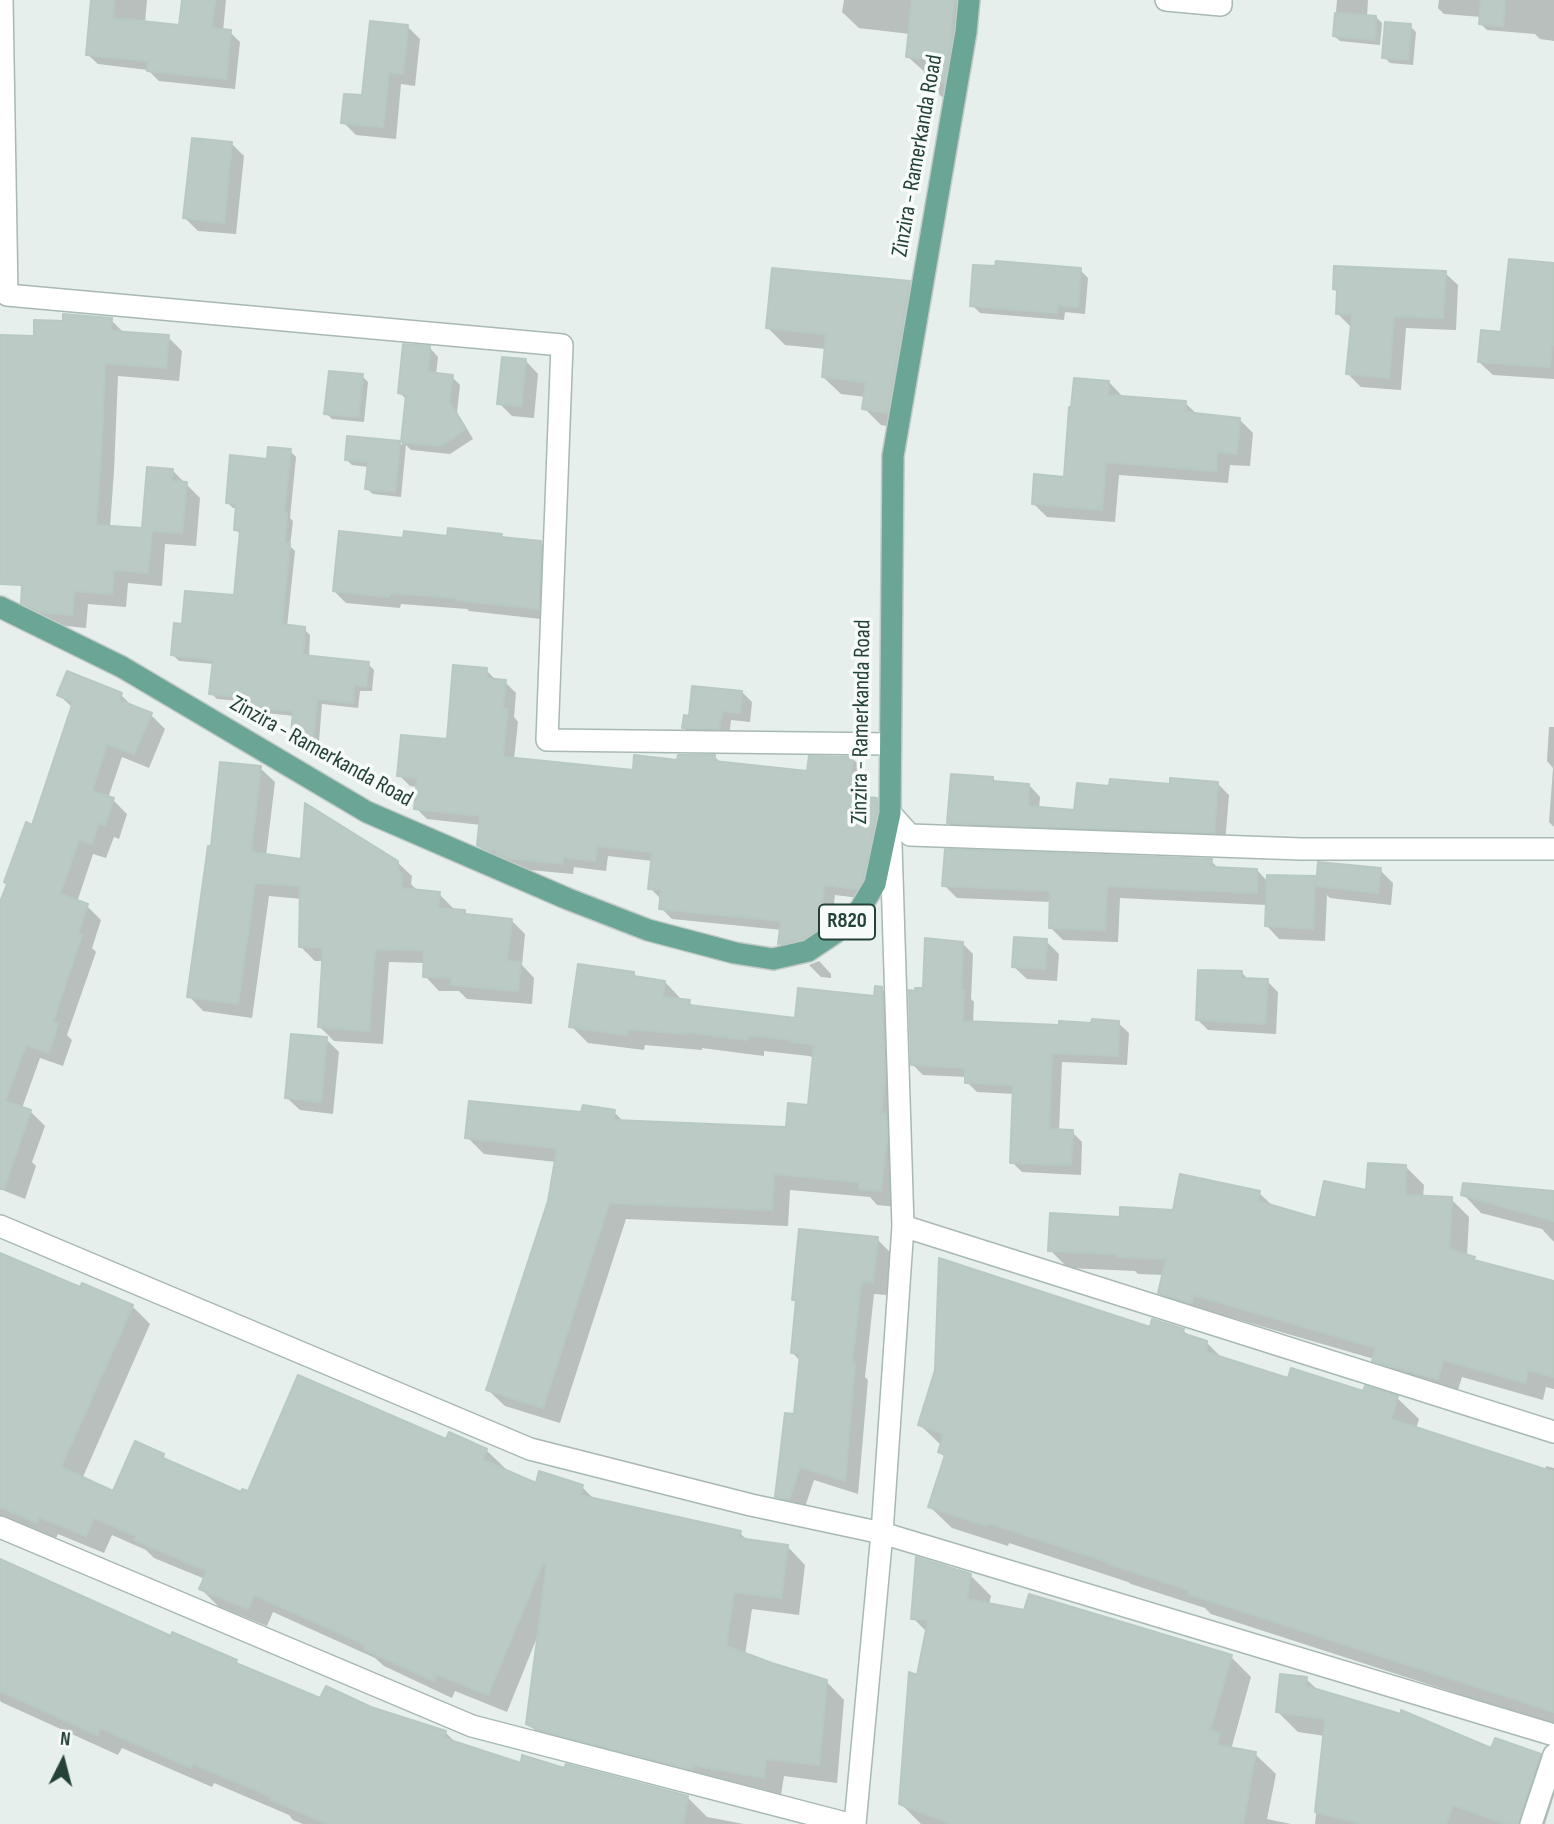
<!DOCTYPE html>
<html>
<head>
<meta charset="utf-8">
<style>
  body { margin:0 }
  #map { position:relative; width:1554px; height:1824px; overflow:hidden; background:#e6efeb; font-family:"Sofia Sans Condensed",sans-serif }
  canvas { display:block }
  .north { position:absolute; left:28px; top:1726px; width:70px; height:70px; -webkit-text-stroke:5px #f7fbf9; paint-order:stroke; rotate:6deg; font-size:19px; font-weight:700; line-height:28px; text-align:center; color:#24423a }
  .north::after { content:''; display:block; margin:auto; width:24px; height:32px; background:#24423a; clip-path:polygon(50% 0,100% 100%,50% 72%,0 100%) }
</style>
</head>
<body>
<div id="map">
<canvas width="1554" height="1824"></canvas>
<div class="north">N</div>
</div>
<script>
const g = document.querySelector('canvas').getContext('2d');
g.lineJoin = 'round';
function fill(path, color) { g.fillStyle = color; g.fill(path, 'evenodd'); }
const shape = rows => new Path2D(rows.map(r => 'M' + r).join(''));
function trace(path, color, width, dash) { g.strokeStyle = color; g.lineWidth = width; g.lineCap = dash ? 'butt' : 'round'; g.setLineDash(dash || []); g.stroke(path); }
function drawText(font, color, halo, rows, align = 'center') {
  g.font = font + ' "Sofia Sans Condensed",sans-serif'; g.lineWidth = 7; g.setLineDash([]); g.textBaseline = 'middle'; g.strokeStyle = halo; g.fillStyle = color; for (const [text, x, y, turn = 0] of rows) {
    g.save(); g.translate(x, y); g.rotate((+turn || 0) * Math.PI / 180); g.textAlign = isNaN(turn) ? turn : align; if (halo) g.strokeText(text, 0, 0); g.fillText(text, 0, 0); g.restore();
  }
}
const shadow = shape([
  [93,0,147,0,145,23,181,27,184,0,226,0,223,31,230,32,240,42,235,89,159,81,148,70,98,64,87,54],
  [844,0,971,0,960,99,942,97,926,81,926,73,908,57,910,34,859,28,842,12],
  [1337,0,1368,0,1367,17,1376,17,1382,23,1380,45,1340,41,1334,36],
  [1439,0,1554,0,1554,41,1540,39,1535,34,1487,30,1481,24,1481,17,1444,14,1438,8],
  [407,26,420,39,415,86,401,84,396,139,356,135,343,122,364,97],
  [1410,26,1416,32,1413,65,1390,63,1384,57],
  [231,143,244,156,236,234,198,231,185,218],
  [1554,264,1554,379,1493,375,1479,362,1503,334],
  [1080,270,1088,278,1085,314,1065,312,1064,320,980,313,972,305],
  [1445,273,1458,285,1456,330,1406,328,1401,390,1361,387,1348,374,1352,326,1350,326,1337,313,1338,292,1335,289],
  [909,283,926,300,904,429,881,425,864,408,866,397,841,394,823,377,826,349,785,345,768,328],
  [111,320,124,333,168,337,182,351,179,381,118,376,114,471,110,527,144,530,173,471,200,498,196,546,165,544,162,586,128,583,126,607,88,604,86,628,55,625,37,616,23,602,30,519,0,516,0,337,35,338],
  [430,348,438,357,436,375,452,377,460,385,457,412,473,439,450,454,411,450,406,445,401,497,373,494,367,489,369,467,352,465,346,459,400,443,402,445,407,400,400,393],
  [526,361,538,374,534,418,512,416,499,403],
  [362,376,368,382,364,422,332,419,326,413],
  [1109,382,1122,396,1122,397,1185,403,1198,415,1240,420,1253,433,1250,466,1230,465,1228,483,1119,475,1115,522,1047,517,1034,504,1066,479],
  [290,451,296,457,290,518,293,521,290,546,295,551,287,627,304,629,310,635,309,658,368,664,374,670,372,691,360,691,358,708,322,704,319,741,299,739,293,734,295,716,256,712,250,706,250,702,217,699,211,693,214,664,179,661,173,655,184,626,236,597,242,536,236,530,238,508,233,508,227,502,268,461],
  [501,536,504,539,541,543,552,555,550,620,469,611,467,609,401,604,400,608,346,603,334,591,449,538],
  [486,670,497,681,505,682,516,693,514,717,518,722,514,759,634,771,678,762,715,757,721,763,809,773,852,758,863,769,860,798,876,800,887,811,868,899,835,895,830,938,791,955,780,944,782,930,672,919,661,908,662,900,650,888,653,861,608,856,606,871,574,867,573,874,519,869,510,865,506,861,490,856,479,845,481,825,427,819,416,808,418,787,410,786,399,775,448,741],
  [742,692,752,702,750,722,731,720,729,738,694,738,684,728,691,718],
  [59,695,121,695,134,708,151,715,165,729,149,768,122,757,108,798,113,800,127,814,119,839,114,837,106,858,93,854,77,902,87,906,101,920,92,948,96,952,67,1035,72,1040,63,1066,40,1058,22,1108,30,1111,45,1126,32,1162,36,1166,25,1199,0,1189,0,907,33,827,73,708],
  [1549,727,1554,727,1554,827,1549,822,1553,768,1547,761],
  [260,768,275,782,266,856,303,861,397,862,412,876,411,884,416,889,415,892,439,894,453,908,453,911,465,912,469,916,511,920,525,934,522,965,534,978,532,1004,467,999,459,991,439,991,425,976,425,963,389,962,383,1044,334,1041,319,1026,324,961,315,961,301,947,302,899,269,896,252,1018,203,1011,189,996,213,848],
  [993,779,997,783,1029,785,1040,797,1039,809,1076,812,1111,788,1218,784,1229,795,1225,843,960,834,949,823],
  [1211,861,1219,869,1257,870,1268,882,1315,878,1318,881,1380,870,1393,883,1391,905,1330,898,1327,895,1325,941,1279,939,1267,926,1267,905,1120,898,1118,942,1063,940,1050,927,1052,902,957,898,944,885],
  [1046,941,1059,954,1057,981,1027,979,1014,967],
  [963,944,973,954,971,999,974,1002,973,1023,1060,1027,1118,1023,1129,1033,1127,1065,1062,1062,1059,1131,1072,1132,1082,1142,1081,1175,1022,1172,1012,1162,1015,1094,977,1092,967,1082,967,1077,923,1075,913,1065,925,990],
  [819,961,831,974,831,978,821,977,809,965],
  [633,973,638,978,665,982,681,999,681,1001,689,1002,694,1007,796,1019,875,997,882,989,898,1006,898,1207,877,1205,870,1197,790,1190,788,1226,626,1219,560,1423,505,1406,488,1390,549,1201,556,1162,484,1154,467,1137,583,1114,614,1112,624,1122,788,1129,810,1107,815,1058,809,1056,764,1051,764,1056,702,1048,702,1050,645,1045,644,1050,588,1043,571,1026],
  [1242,973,1249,980,1267,981,1278,992,1276,1034,1208,1030,1197,1019],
  [326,1039,339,1052,333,1114,300,1110,287,1098],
  [1406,1167,1424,1185,1423,1198,1451,1199,1469,1217,1467,1256,1474,1258,1478,1263,1554,1282,1554,1389,1546,1387,1543,1400,1462,1377,1456,1396,1392,1378,1374,1359,1212,1312,1210,1321,1178,1311,1160,1292,1164,1275,1138,1274,1135,1271,1068,1268,1050,1250,1122,1218,1174,1212,1259,1193,1274,1207,1318,1220,1368,1192],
  [1554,1193,1554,1242,1542,1229,1481,1213,1463,1194],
  [877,1239,891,1253,887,1295,874,1294,865,1377,868,1380,858,1494,814,1480,803,1513,791,1510,777,1496,796,1415,801,1362,792,1352,798,1303,794,1299],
  [0,1255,81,1289,132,1306,150,1324,82,1479,114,1493,163,1456,172,1465,241,1494,249,1494,447,1441,486,1450,505,1468,504,1471,537,1485,582,1487,595,1500,740,1533,748,1541,787,1546,805,1565,799,1615,752,1609,745,1655,826,1681,844,1700,837,1783,784,1776,781,1795,711,1782,546,1742,528,1723,538,1635,507,1712,455,1691,452,1698,384,1666,375,1658,273,1612,267,1626,219,1607,201,1589,205,1579,154,1558,146,1550,112,1535,104,1553,58,1534,55,1540,0,1516],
  [1151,1329,1183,1330,1190,1337,1206,1342,1223,1359,1289,1381,1397,1398,1419,1419,1416,1429,1545,1470,1546,1466,1554,1468,1554,1725,1211,1614,1205,1608,1131,1584,1128,1582,1009,1543,1008,1546,952,1528,930,1507,946,1458,940,1452,942,1446,920,1425],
  [0,1561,172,1639,236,1661,242,1668,321,1701,371,1709,445,1732,456,1743,522,1766,565,1771,687,1797,707,1817,744,1824,303,1824,293,1820,289,1815,214,1783,212,1787,122,1748,118,1755,1,1702,0,1700],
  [970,1575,991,1596,989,1605,1231,1657,1251,1677,1232,1746,1235,1750,1255,1754,1276,1774,1267,1819,1291,1824,921,1824,900,1803,919,1678,928,1633,913,1618],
  [1306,1679,1320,1692,1492,1750,1540,1755,1554,1770,1554,1795,1545,1824,1315,1824,1325,1736,1298,1732,1278,1712]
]);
const building = shape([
  [91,0,114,0,113,18,179,25,182,0,215,0,212,28,231,30,226,79,147,71,148,61,86,55,91,0],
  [912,0,954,0,950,48,944,83,924,81,926,59,906,57,912,0],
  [1481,0,1505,0,1503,27,1479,24,1481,0],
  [1335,13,1376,16,1375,40,1333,36,1335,13],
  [370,21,408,25,403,74,389,72,383,127,341,123,344,94,362,95,370,21],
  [1385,22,1411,24,1408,60,1382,58,1385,22],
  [192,138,232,142,224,223,183,218,192,138],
  [1509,259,1554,263,1554,345,1552,345,1550,367,1478,362,1481,330,1501,332,1509,259],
  [996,261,1081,268,1078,307,1058,305,1057,313,970,306,973,265,995,266,996,261],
  [1334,266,1446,271,1443,318,1394,316,1389,378,1346,374,1352,314,1336,314,1337,290,1333,289,1334,266],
  [772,268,910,281,887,413,862,409,866,382,822,377,826,334,766,328,772,268],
  [63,314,112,318,111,331,169,335,166,368,105,363,101,457,96,525,142,528,147,467,173,469,172,481,187,482,182,533,152,531,148,573,114,570,112,594,74,591,72,615,39,612,21,603,22,585,0,584,0,335,34,336,34,320,63,321,63,314],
  [403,344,430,346,428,372,453,375,449,402,466,429,441,446,401,442,406,395,398,393,403,344],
  [502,357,526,359,521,406,497,404,502,357],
  [329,371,363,374,358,417,324,414,329,371],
  [1074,378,1109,381,1108,395,1186,401,1185,412,1240,418,1237,454,1217,452,1216,471,1106,462,1102,510,1032,504,1034,474,1064,477,1069,407,1071,407,1074,378],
  [347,436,400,441,395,492,365,489,368,462,345,460,347,436],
  [268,447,291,449,284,513,287,513,285,543,290,543,282,624,305,627,303,655,369,662,366,686,354,685,353,703,317,699,314,736,291,734,293,711,248,707,249,698,209,694,213,660,171,655,174,623,182,624,185,591,234,595,240,531,234,530,236,504,226,503,230,455,267,459,268,447],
  [448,528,502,534,501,537,541,541,539,609,456,600,456,598,390,593,389,597,333,591,339,531,403,538,404,531,447,536,448,528],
  [453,665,487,668,486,678,506,680,503,708,508,709,503,755,506,757,633,770,634,755,677,760,678,755,715,755,714,761,807,771,809,756,853,757,849,795,877,798,877,812,863,879,857,889,824,885,820,927,803,939,778,944,781,921,659,909,661,890,648,889,652,852,597,846,595,861,563,857,563,864,507,858,497,854,497,851,487,850,477,845,480,816,414,809,417,778,397,776,401,735,447,739,453,665],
  [67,671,122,693,119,700,152,713,134,754,107,744,92,791,114,798,105,825,99,823,92,844,79,840,60,894,88,904,78,934,82,935,53,1022,58,1024,49,1053,26,1045,5,1101,31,1110,4,1189,0,1189,0,902,7,884,4,882,26,822,32,825,73,702,57,695,67,671],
  [692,686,742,691,740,713,722,711,719,729,682,728,684,715,689,716,692,686],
  [220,762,261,766,251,852,301,859,305,803,398,861,398,872,402,873,401,888,440,892,438,908,465,910,465,914,512,919,507,961,521,962,518,991,451,985,451,978,423,977,424,950,375,949,369,1031,318,1027,323,948,299,947,300,886,255,883,238,1004,187,997,208,846,211,846,220,762],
  [951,774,993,777,993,781,1029,784,1028,806,1074,810,1077,783,1109,786,1110,779,1170,784,1170,778,1218,782,1214,833,947,823,951,774],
  [945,849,1212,859,1211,867,1257,869,1257,893,1107,886,1105,930,1049,928,1050,891,942,886,945,849],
  [1318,862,1381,868,1378,893,1316,886,1318,862],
  [1267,875,1315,876,1313,929,1265,926,1267,875],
  [1014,937,1047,939,1045,969,1012,967,1014,937],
  [925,938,963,942,961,990,964,990,963,1021,1059,1025,1059,1021,1091,1023,1092,1019,1119,1021,1118,1056,1052,1053,1049,1129,1073,1130,1071,1165,1010,1163,1013,1085,965,1083,965,1068,911,1065,909,990,915,991,915,988,923,988,925,938],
  [578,964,634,972,634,976,665,981,663,997,690,1000,689,1005,795,1018,798,988,874,996,875,986,882,987,885,1078,881,1113,886,1114,887,1137,881,1191,859,1189,859,1182,774,1174,772,1210,609,1203,543,1408,486,1390,548,1201,557,1148,465,1138,469,1101,581,1112,583,1105,615,1110,613,1120,786,1127,788,1103,808,1105,814,1045,792,1042,792,1040,748,1035,747,1040,686,1032,686,1034,628,1029,627,1035,569,1027,578,964],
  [1198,970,1242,971,1242,978,1268,979,1265,1024,1196,1020,1198,970],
  [291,1034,327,1037,321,1102,285,1098,291,1034],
  [1368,1163,1406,1165,1405,1195,1452,1197,1449,1249,1475,1257,1474,1260,1554,1281,1554,1377,1528,1370,1525,1383,1443,1360,1438,1379,1372,1361,1376,1348,1194,1295,1191,1304,1158,1293,1166,1259,1118,1257,1118,1254,1048,1251,1050,1213,1120,1217,1120,1207,1173,1210,1180,1174,1260,1191,1258,1201,1316,1218,1324,1181,1366,1190,1368,1163],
  [1463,1183,1554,1191,1554,1221,1461,1195,1463,1183],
  [799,1229,878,1237,873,1282,861,1281,852,1364,855,1364,845,1481,800,1467,789,1500,775,1497,785,1413,794,1414,800,1354,791,1353,796,1300,792,1300,799,1229],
  [0,1253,80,1287,82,1283,133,1305,61,1467,113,1491,135,1441,164,1454,163,1458,241,1492,242,1489,248,1491,298,1375,446,1439,449,1432,487,1449,483,1460,536,1483,539,1471,583,1485,580,1495,741,1531,739,1538,788,1545,781,1598,734,1592,726,1646,772,1663,827,1680,819,1765,766,1759,764,1778,693,1765,692,1770,539,1730,526,1724,547,1563,543,1562,488,1695,437,1674,434,1681,364,1649,366,1645,254,1595,248,1609,199,1589,207,1571,134,1540,136,1536,94,1518,86,1536,39,1517,37,1523,0,1507,0,1253],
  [939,1258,1150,1327,1152,1319,1184,1329,1182,1333,1207,1341,1206,1352,1288,1378,1291,1368,1363,1391,1365,1386,1398,1396,1391,1419,1554,1472,1554,1712,1188,1594,1189,1590,1108,1564,1108,1562,988,1523,987,1526,928,1507,945,1455,938,1452,944,1434,918,1425,935,1370,939,1258],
  [916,1557,971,1574,967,1599,1024,1610,1029,1594,1232,1655,1210,1730,1220,1733,1217,1745,1256,1752,1243,1824,951,1824,899,1804,909,1672,917,1675,928,1620,911,1619,916,1557],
  [0,1559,171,1636,172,1632,237,1660,236,1663,320,1698,326,1686,371,1707,446,1731,444,1738,521,1763,522,1755,564,1768,566,1764,688,1796,683,1824,327,1824,270,1799,272,1797,193,1764,191,1768,100,1728,97,1735,0,1691,0,1559],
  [1280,1674,1307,1677,1306,1686,1401,1714,1401,1710,1491,1748,1495,1738,1541,1754,1518,1824,1506,1824,1453,1805,1446,1824,1362,1824,1315,1812,1325,1719,1276,1712,1280,1674]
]);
const minor = shape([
  [2,0,7,295,562,345,547,740,890,744],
  [1166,0,1221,5,1221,0],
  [0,1226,530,1449,751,1505,882,1533,1554,1735],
  [903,1226,1554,1432],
  [0,1527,472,1726,849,1824],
  [855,1824,882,1533,903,1226,890,813,910,835,1301,849,1554,849],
  [1531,1824,1554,1755]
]);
const primary = shape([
  [0,607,122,667,367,812,568,899,648,930,735,953,773,959,808,951,835,933,859,911,875,884,890,813,893,456,966,32,969,0]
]);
const shields = [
  [847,922,56]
];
const shieldNames = [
  ["R820",847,922]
];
const streetNames = [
  ["Zinzira - Ramerkanda Road",918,156,-80],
  ["Zinzira - Ramerkanda Road",862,722,-89],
  ["Zinzira - Ramerkanda Road",321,752,29]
];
fill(shadow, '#0003');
fill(building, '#bbcac4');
trace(building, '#b8c9c2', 2);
trace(minor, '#a8b8b2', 24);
trace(primary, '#c2cac8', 24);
trace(minor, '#fff', 21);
trace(primary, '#6aa596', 21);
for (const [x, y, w] of shields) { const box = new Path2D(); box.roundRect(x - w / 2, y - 17.5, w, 35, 5); g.fillStyle = '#f7fbf9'; g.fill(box); trace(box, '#24423a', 2); }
drawText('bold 21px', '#24423a', null, shieldNames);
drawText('23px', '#24423a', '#f7fbf9', streetNames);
</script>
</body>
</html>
